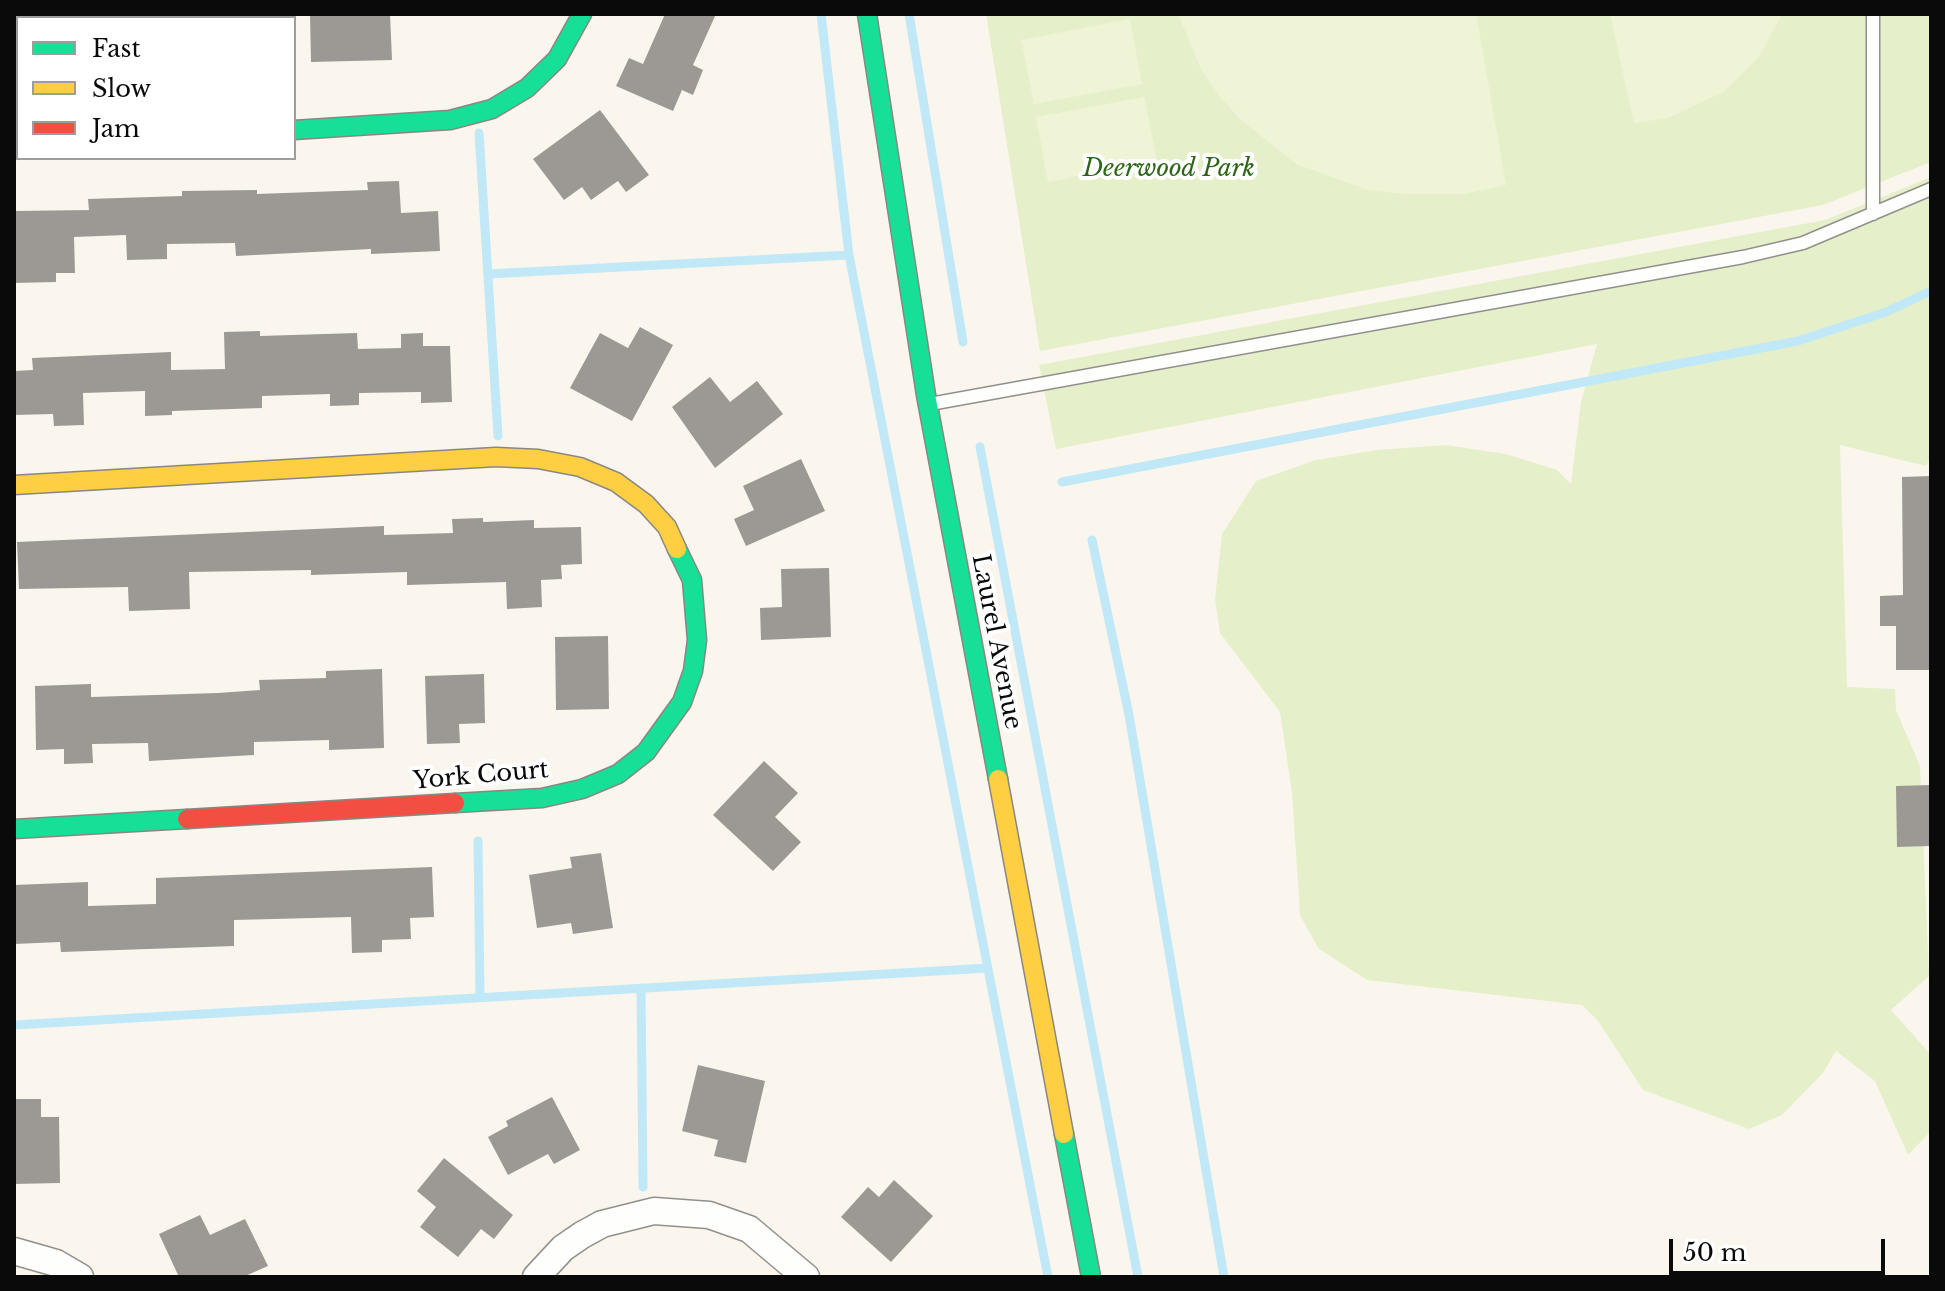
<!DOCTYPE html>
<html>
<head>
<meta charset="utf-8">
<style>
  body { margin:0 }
  #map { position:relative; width:1945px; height:1291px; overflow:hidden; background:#faf6ed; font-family:"Libre Baskerville",serif }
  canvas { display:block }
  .frame { position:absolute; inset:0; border:16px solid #0a0a0a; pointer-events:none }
  .legend { position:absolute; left:16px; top:16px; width:280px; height:144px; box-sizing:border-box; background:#fff; border:2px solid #9d9d9d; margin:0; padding:10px 14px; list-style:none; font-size:24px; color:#0a0a0a }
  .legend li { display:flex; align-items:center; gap:16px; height:40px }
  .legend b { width:40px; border:2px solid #9d9d9d }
  .scale { position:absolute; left:1669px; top:1239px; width:216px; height:36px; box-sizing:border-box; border:4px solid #0a0a0a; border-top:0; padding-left:10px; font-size:24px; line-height:28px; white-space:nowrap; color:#0a0a0a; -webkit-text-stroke:6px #fff; paint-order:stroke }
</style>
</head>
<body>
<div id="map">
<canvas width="1945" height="1291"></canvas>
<div class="frame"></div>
<ul class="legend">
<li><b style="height:10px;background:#16e098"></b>Fast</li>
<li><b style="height:10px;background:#ffcf43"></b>Slow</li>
<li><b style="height:10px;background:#f24e42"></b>Jam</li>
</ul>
<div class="scale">50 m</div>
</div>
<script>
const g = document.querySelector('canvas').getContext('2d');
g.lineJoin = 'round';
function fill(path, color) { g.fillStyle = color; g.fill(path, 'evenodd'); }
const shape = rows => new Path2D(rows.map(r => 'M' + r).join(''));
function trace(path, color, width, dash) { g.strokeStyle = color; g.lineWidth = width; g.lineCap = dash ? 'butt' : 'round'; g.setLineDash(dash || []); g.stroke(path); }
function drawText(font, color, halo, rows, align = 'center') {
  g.font = font + ' "Libre Baskerville",serif'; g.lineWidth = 8; g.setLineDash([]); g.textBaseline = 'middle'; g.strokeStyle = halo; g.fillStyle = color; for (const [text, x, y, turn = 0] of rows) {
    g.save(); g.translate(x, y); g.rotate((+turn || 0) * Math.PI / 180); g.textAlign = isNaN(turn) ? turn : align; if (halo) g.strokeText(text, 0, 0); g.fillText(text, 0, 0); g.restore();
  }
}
const green = shape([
  [986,14,1931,14,1931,162,1823,205,1040,351],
  [1931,177,1931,456,1926,466,1840,445,1847,687,1895,689,1896,710,1920,766,1929,976,1891,1010,1931,1055,1931,1131,1908,1155,1875,1081,1836,1051,1823,1073,1782,1115,1749,1129,1643,1090,1598,1021,1582,1005,1367,980,1318,948,1300,915,1292,793,1280,712,1220,633,1215,599,1222,534,1256,481,1316,460,1377,450,1446,445,1506,454,1557,470,1571,484,1581,402,1597,344,1056,449,1039,365,1825,220]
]);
const pitch = shape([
  [1178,14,1476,14,1506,185,1464,194,1406,194,1368,190,1296,164,1241,120,1220,97,1201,69],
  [1610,14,1782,14,1759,57,1725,91,1668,118,1634,123],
  [1130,19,1142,84,1034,104,1021,40],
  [1144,97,1157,161,1048,182,1036,117]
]);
const stream = shape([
  [821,14,849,255,1048,1277],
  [909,14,963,342],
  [479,133,498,436],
  [488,274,849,255],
  [980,447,1138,1277],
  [1062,482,1798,341,1886,312,1931,291],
  [1092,540,1129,715,1224,1277],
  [478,841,480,997],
  [641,988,643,1187],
  [14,1025,988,968]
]);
const building = shape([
  [310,14,390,14,392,60,311,62],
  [665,14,716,14,693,65,703,70,693,95,682,90,673,111,616,86,629,58,643,64],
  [600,110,649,175,626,192,618,181,591,200,582,187,564,200,533,159],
  [399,181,401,213,438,211,440,251,371,254,371,249,236,256,235,243,167,244,167,259,127,260,126,235,74,237,75,273,56,273,56,282,14,283,14,211,89,210,88,199,182,196,182,191,257,190,257,194,368,190,367,182],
  [640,327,673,345,632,421,570,388,600,333,628,348],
  [260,331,260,336,357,333,358,349,401,348,401,334,423,333,423,346,450,346,452,402,421,403,421,392,359,393,359,405,330,406,330,394,262,396,262,408,172,411,172,415,145,416,145,391,83,393,84,425,54,426,53,414,14,415,14,371,33,370,32,358,171,352,171,370,225,369,224,332],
  [710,377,730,402,757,381,783,414,715,468,672,407],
  [801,459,825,511,746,546,734,519,754,510,743,486],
  [1931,476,1931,670,1896,670,1896,626,1880,626,1880,596,1903,595,1902,477],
  [483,518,483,522,534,520,534,528,581,527,582,564,561,565,562,579,541,580,542,607,507,609,506,582,407,585,407,572,311,575,311,570,189,572,190,609,129,611,128,587,19,589,17,542,384,526,384,535,453,533,452,519],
  [829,568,831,637,761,640,760,608,782,607,781,569],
  [608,636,609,709,556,710,555,637],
  [382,669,384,748,329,750,329,740,254,742,254,755,149,761,148,743,92,744,93,763,64,764,64,749,36,750,35,686,91,684,91,697,218,693,260,690,259,680,326,678,326,671],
  [484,674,485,723,459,724,460,743,427,744,425,676],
  [764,761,798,793,775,817,801,842,773,871,713,815],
  [1931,785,1931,846,1897,847,1896,786],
  [601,853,613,928,573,934,571,923,537,928,529,875,572,868,570,857],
  [432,867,434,917,410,918,411,939,382,940,382,952,352,953,351,917,234,920,234,946,61,952,60,942,14,944,14,885,88,882,88,906,156,904,156,878],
  [698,1065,765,1081,746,1163,714,1156,718,1140,682,1131],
  [552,1097,580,1150,554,1164,548,1154,508,1175,488,1137,508,1126,506,1121],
  [14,1099,41,1099,41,1117,59,1117,60,1183,14,1184],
  [444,1158,513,1215,494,1239,481,1229,458,1257,420,1227,436,1207,417,1191],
  [894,1180,933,1216,891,1262,841,1217,868,1187,879,1197],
  [200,1215,210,1235,245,1219,268,1266,243,1277,179,1277,159,1234]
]);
const lane = shape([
  [1873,14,1873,214],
  [930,404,1743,257,1803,243,1931,189]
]);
const street = shape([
  [14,146,18,145],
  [14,1251,56,1263,80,1277],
  [536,1277,563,1248,582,1235,602,1224,654,1211,709,1215,749,1229,806,1277]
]);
const fast = shape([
  [867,14,926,395,998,779],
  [294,130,450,120,492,109,527,88,557,59,582,14],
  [455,803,542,798,582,789,618,774,646,752,682,702,693,671,697,640,692,580,677,549],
  [14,829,187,819],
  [1064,1134,1091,1277]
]);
const slow = shape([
  [14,485,496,457,538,459,580,467,616,482,646,504,667,527,677,549],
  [998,779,1064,1134]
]);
const jam = shape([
  [187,819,455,803]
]);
const parkNames = [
  ["Deerwood Park",1169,169]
];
const streetNames = [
  ["Laurel Avenue",996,642,79],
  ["York Court",481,776,-5]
];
fill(green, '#e5f0cb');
fill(pitch, '#eef4d5');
trace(stream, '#c1e8f7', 9);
fill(building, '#9c9894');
trace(lane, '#92908c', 15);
trace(street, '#92908c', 29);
trace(fast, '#898783', 21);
trace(slow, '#898783', 21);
trace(jam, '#898783', 21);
trace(lane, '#fefefc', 12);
trace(street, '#fefefc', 26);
trace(fast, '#16e098', 18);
trace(slow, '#ffcf43', 18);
trace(jam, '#f24e42', 18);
drawText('italic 24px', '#2d6617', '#fff', parkNames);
drawText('24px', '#0a0a0a', '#fff', streetNames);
</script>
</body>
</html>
